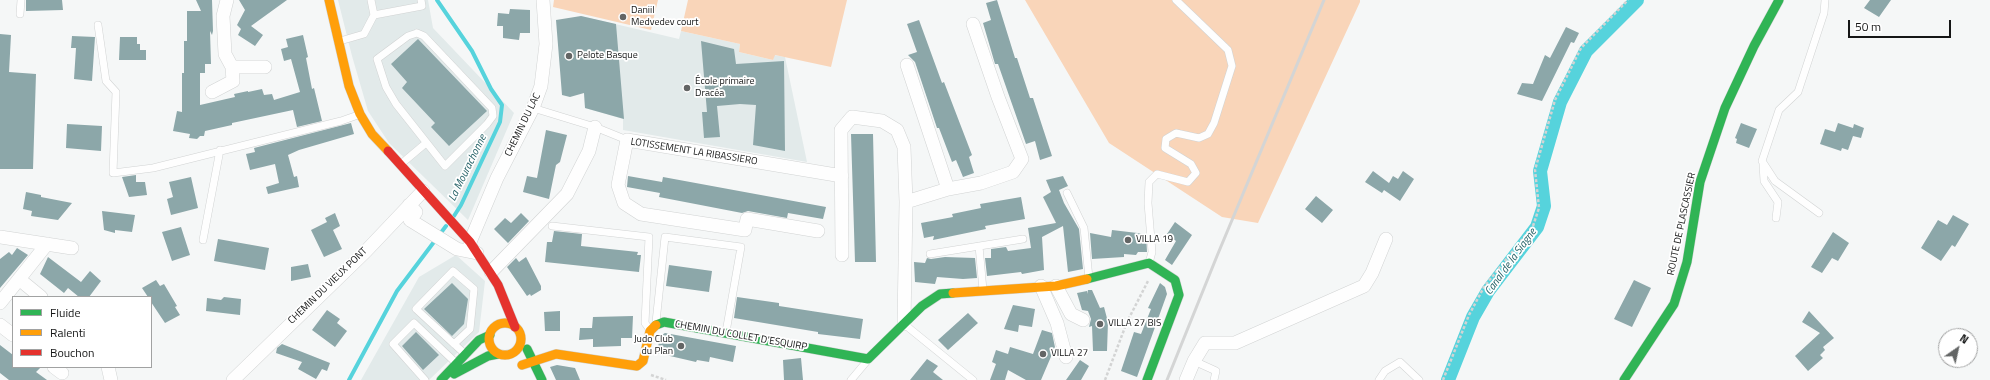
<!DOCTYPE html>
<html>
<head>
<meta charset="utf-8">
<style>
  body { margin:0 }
  #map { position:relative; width:1990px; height:380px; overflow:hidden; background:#f5f7f7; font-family:"Titillium Web",sans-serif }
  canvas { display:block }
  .legend { position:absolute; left:12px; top:296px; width:140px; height:72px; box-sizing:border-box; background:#fff; border:1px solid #a1a2a2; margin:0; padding:5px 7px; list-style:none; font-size:12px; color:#151616 }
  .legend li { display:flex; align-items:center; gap:8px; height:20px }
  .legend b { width:20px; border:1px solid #a1a2a2 }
  .north { position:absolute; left:1938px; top:328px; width:40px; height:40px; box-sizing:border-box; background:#fff; border:1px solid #a1a2a2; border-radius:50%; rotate:34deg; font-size:11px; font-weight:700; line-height:16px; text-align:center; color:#151616 }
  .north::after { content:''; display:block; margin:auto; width:14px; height:18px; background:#636565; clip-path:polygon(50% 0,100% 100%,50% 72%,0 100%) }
  .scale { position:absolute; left:1848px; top:20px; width:103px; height:18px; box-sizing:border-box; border:2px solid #151616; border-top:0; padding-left:5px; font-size:12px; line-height:14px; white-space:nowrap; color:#151616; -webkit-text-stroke:3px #fff; paint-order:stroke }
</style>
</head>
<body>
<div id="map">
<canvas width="1990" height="380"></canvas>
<ul class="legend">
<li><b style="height:5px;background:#30b455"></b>Fluide</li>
<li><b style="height:5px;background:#ff9f0a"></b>Ralenti</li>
<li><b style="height:5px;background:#e5322d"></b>Bouchon</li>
</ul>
<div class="north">N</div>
<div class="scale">50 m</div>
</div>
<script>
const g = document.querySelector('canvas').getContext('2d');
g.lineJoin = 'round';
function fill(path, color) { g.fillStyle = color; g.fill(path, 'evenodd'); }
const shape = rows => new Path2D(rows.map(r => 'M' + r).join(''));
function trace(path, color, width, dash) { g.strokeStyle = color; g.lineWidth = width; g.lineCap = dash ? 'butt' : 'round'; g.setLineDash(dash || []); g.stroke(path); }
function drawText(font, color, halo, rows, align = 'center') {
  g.font = font + ' "Titillium Web",sans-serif'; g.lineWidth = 3.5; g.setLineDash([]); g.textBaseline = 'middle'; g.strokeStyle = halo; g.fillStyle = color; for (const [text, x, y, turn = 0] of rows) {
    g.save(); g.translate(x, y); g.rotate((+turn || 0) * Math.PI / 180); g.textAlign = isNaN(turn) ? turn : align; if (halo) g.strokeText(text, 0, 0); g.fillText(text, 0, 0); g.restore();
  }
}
const built = shape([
  [338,0,428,0,433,28,514,113,468,220,389,143,368,111,352,56],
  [581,16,679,39,681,31,740,44,739,52,773,60,774,55,785,57,807,162,623,130,623,119,585,108],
  [456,255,485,281,479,332,429,380,361,380,419,277]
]);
const green = shape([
  [554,0,658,0,651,30,553,7],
  [688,0,847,0,831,67,775,55,773,60,739,52,740,44,681,31],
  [1025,0,1360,0,1360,2,1258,223,1222,217,1109,143]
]);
const stream = shape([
  [437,0,472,51,491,89,502,105,500,122,461,205,454,216],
  [349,380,397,291,446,226]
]);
const canal = shape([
  [1448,380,1473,317,1488,291,1537,227,1544,206,1540,171,1560,102,1586,51,1637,0]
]);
const building = shape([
  [26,0,62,0,63,10,26,11],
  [196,0,212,0,213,31,212,35,210,31,211,64,205,64,205,73,200,73,200,105,235,97,234,94,248,91,248,92,262,89,264,95,272,94,274,100,300,92,291,59,284,61,281,49,288,47,286,39,303,35,308,57,306,58,312,89,314,88,322,121,297,127,293,110,232,123,232,125,205,131,204,136,200,136,197,139,189,138,190,134,173,131,177,111,182,112,182,73,184,73,184,41,187,41,187,11,201,11],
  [239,0,287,0,251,26,263,35,255,46,238,35,241,29,237,25,245,10],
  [997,0,1015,58,1017,58,1030,98,1033,98,1052,156,1040,160,1035,141,1026,144,998,64,995,64,983,23,991,20,986,3],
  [1870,0,1891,0,1879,17,1864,8],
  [510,9,530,10,530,33,520,33,519,40,503,38,503,26,497,26,498,13,509,14],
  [581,16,616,24,624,119,585,108,584,93,570,97,562,95,556,20],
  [919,20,942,83,944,82,972,155,969,157,974,173,963,177,956,160,952,162,939,128,937,128,915,62,908,55,917,52,907,24],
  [1566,27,1579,33,1574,43,1571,42,1542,101,1517,94,1522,83,1533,84,1545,55,1550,58],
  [0,34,11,35,9,72,36,74,33,169,0,169],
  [72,36,95,37,92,81,74,79,76,48,71,48],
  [120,37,137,37,137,44,140,44,140,50,146,50,146,60,119,60],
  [418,39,487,111,449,146,431,127,435,123,402,88,407,82,391,64],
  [701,41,734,49,736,64,784,61,785,151,753,145,756,105,740,104,717,106,720,137,704,138,702,112,707,112],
  [351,123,354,134,299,150,288,155,294,177,297,176,299,187,268,194,266,187,279,183,275,164,250,170,246,154,255,152,254,148],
  [1741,123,1757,129,1749,148,1736,143,1737,139,1735,138],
  [1838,123,1853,128,1854,124,1864,128,1861,138,1853,136,1848,150,1842,148,1841,151,1820,144,1825,129,1835,132],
  [67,124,102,126,101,151,66,148],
  [546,130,567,135,560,162,556,165,549,199,523,192,527,176,537,178],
  [851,134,873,134,876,262,855,262],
  [1373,171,1389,183,1393,176,1398,179,1403,171,1414,179,1400,201,1384,190,1382,193,1365,182],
  [136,175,136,182,145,182,147,195,129,197,122,177],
  [628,176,662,182,663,177,826,207,823,219,788,213,787,218,748,211,742,213,659,197,660,193,627,187],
  [1063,176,1068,186,1059,190,1064,203,1079,229,1083,269,1068,272,1063,226,1042,237,1044,270,1022,274,1021,272,987,276,985,258,991,258,991,249,1006,247,1008,251,1031,248,1028,228,1056,223,1043,197,1051,192,1046,180],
  [191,177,198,208,171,215,167,199,173,197,169,182],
  [26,192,41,195,41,197,72,203,58,220,31,216,32,211,23,209],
  [1316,196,1333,210,1322,223,1305,209],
  [1021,197,1025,219,985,226,986,229,933,240,934,236,924,238,921,223,953,217,952,214,981,208,980,204],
  [102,211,135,215,132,232,115,230,115,233,104,230],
  [335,213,340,226,333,230,342,249,324,257,311,230,327,222,325,218],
  [521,213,529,221,508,243,494,229,505,218,511,223],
  [1953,215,1969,224,1955,247,1952,245,1941,261,1921,248,1938,220,1947,225],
  [1175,222,1192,235,1172,265,1165,260,1176,241,1167,234],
  [181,227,190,255,172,261,162,232],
  [1112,230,1146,234,1147,252,1138,252,1136,255,1124,254,1124,257,1092,259,1090,233,1111,237],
  [554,231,582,234,581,246,638,252,637,255,641,255,639,272,545,262,547,242,552,242],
  [1833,232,1849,243,1838,261,1832,258,1822,273,1811,267],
  [218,239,269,248,265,270,214,261],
  [17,248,28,255,0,288,0,259,9,252,12,255],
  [48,257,81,282,90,271,101,281,89,297,79,297,68,288,64,293,40,274],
  [526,257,541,286,541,290,531,296,530,294,527,296,507,267,516,258,519,262],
  [945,257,975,258,977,278,963,279,937,277,935,284,915,282,914,262,925,263,927,258,931,259],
  [308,264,311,277,291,281,291,267],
  [669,265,712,271,709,292,666,286],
  [156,280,160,286,164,284,177,306,175,307,180,315,165,323,151,302,151,297,148,297,142,288],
  [1634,280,1651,288,1632,327,1614,319],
  [452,283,468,299,464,324,452,336,424,309],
  [1160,283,1165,287,1167,294,1137,377,1121,371,1134,332,1141,334,1151,309,1148,308],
  [1088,290,1092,290,1100,308,1104,307,1108,322,1107,351,1093,351,1092,326,1089,327,1091,319,1088,311,1082,310,1077,293,1087,291,1087,294],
  [224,297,241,299,240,315,206,311,207,298,221,300],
  [737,297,779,303,779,306,863,319,860,339,818,334,818,332,734,318],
  [1013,305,1035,309,1032,327,1019,325,1018,332,1004,329],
  [327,310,340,319,337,323,347,331,335,347,312,330],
  [560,311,560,331,545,331,544,312],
  [1809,311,1834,338,1823,347,1825,350,1820,355,1823,358,1808,371,1795,356,1820,333,1802,322],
  [968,313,978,323,948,350,938,340],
  [633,316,632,338,621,338,621,346,593,347,593,339,579,340,580,328,592,328,593,317],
  [1042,330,1052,333,1056,352,1053,352,1041,380,1026,380,1008,370,1005,380,990,380,996,364,992,362,996,350,1008,354,1010,347,1033,354],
  [416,332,439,355,423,370,402,346],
  [665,333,736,346,733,362,710,357,709,362,697,360,696,362,657,353,660,336],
  [282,344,330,363,327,371,322,369,316,379,298,369,302,362,276,353,277,348],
  [0,345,13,355,13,367,41,367,36,372,47,380,9,380,0,373],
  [801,358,803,380,784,380,783,360],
  [927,359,938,366,933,372,943,380,910,380],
  [1080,360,1089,366,1081,380,1066,380],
  [557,365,575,368,580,380,556,380,550,367]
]);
const path = shape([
  [651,375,666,380],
  [1105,380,1127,322,1148,281],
  [1443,380,1469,315,1484,287,1533,226,1539,208,1535,170,1555,100,1581,48,1628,0]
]);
const lane = shape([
  [20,14,21,0],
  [374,15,422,6,421,0],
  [98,25,106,81,116,92,113,173,153,168,341,121,358,115],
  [417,33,424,36,492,108,493,116,487,124,445,166,396,104,386,87,377,59,408,36,417,33],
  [340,41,364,34,374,15,371,0],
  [533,108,595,127,627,140],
  [401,164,426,143],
  [1763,164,1764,181,1778,202,1776,218],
  [1067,193,1084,228,1089,278],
  [1819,213,1775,181,1762,161,1779,110,1798,92,1824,13,1825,0],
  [552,226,649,237,645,323,650,330],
  [203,240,220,150],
  [979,246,983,290],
  [930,254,1023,239],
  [1149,263,1152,252,1148,203,1149,182,1157,174,1188,182,1196,173,1191,164,1165,148,1166,139,1176,133,1199,138,1208,134,1214,123,1232,66,1228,50,1176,0],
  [656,322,665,237,741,247,726,332],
  [904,324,973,380],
  [454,344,470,329,474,289,453,271,416,309,454,344,464,353],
  [1194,361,1216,371,1214,380],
  [425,380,393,344,414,323,455,362],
  [851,380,867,361],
  [1379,380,1385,371,1400,362,1419,380]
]);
const street = shape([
  [907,65,948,189],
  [232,67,265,67],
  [212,92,233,81,232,67,225,54,223,16,227,0],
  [409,205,416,212,410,220,457,249,477,253],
  [818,231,747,219,745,230,641,214,624,203,618,185,627,140,842,176],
  [0,237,72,248],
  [470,242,497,178,533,108,541,86,546,44,543,0],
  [842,255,841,130,852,117,882,121,897,130,904,147,906,202,948,189,981,183,1013,172,1022,159,998,97,973,24],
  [491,272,567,194,589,151,595,127],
  [19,279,41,297],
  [1041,286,1057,323,1066,357],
  [1056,286,1071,314,1083,320],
  [0,303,47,244],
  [904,324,906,202],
  [0,325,13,335],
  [54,367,62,373],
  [108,367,111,380],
  [233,380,366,251,423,191],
  [1186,380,1194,361,1205,343,1235,343,1364,286,1372,273,1386,239]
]);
const fast = shape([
  [1087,279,1149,263,1175,280,1179,295,1147,380],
  [656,325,664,322,868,359,922,306,940,294,953,293],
  [527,349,542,380],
  [454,374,488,356,498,354],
  [441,380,479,340,490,335],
  [1624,380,1674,304,1687,262,1700,182,1725,108,1754,46,1779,0]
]);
const slow = shape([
  [329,0,349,86,360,114,372,134,388,151],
  [953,293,1056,286,1087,279],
  '489 339a16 16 0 1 1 32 0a16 16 0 1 1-32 0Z',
  [522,365,556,354,637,366,643,361,650,331,656,325]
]);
const jam = shape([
  [388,151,470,242,498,285,515,327]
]);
const rail = shape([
  [1167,380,1217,256,1324,0]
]);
const markers = [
  [623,17,4,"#636565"],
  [569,56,4,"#636565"],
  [687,88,4,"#636565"],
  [1128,240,4,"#636565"],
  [1100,324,4,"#636565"],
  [681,346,4,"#636565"],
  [1043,354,4,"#636565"]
];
const poiNames = [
  ["Daniil",631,11],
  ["Medvedev court",631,23],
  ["Pelote Basque",577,56],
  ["École primaire",695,82],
  ["Dracéa",695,94],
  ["VILLA 19",1136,240],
  ["VILLA 27 BIS",1108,324],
  ["Judo Club",673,340,"right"],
  ["du Plan",673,352,"right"],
  ["VILLA 27",1051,354]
];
const streetNames = [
  ["CHEMIN DU LAC",523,125,-64],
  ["LOTISSEMENT LA RIBASSIERO",694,152,9],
  ["ROUTE DE PLASCASSIER",1682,224,-78],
  ["CHEMIN DU VIEUX PONT",328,286,-44],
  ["CHEMIN DU COLLET D'ESQUIRP",741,336,10]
];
const waterNames = [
  ["La Mourachonne",468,168,-64],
  ["Canal de la Siagne",1511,262,-54]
];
fill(built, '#e2eaea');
fill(green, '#f9d5b9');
trace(stream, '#56d3dc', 4);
trace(canal, '#56d3dc', 14);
fill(building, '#8ca7a9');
trace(lane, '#d1d3d3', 8);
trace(street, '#d1d3d3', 14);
trace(fast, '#d1d3d3', 10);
trace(slow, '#d1d3d3', 10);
trace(jam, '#d1d3d3', 10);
trace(path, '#d3d4d4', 2.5, [3, 2]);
trace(lane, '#fefefe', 7);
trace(street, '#fefefe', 13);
trace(fast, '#30b455', 9);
trace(slow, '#ff9f0a', 9);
trace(jam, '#e5322d', 9);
trace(rail, '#d4d5d5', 3);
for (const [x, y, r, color] of markers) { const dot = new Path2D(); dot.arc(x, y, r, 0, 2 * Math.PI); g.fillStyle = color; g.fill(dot); trace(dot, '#fff', 1.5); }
drawText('10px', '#151616', '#fff', poiNames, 'left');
drawText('10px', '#151616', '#fff', streetNames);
drawText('italic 11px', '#256267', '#fff', waterNames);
</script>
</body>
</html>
